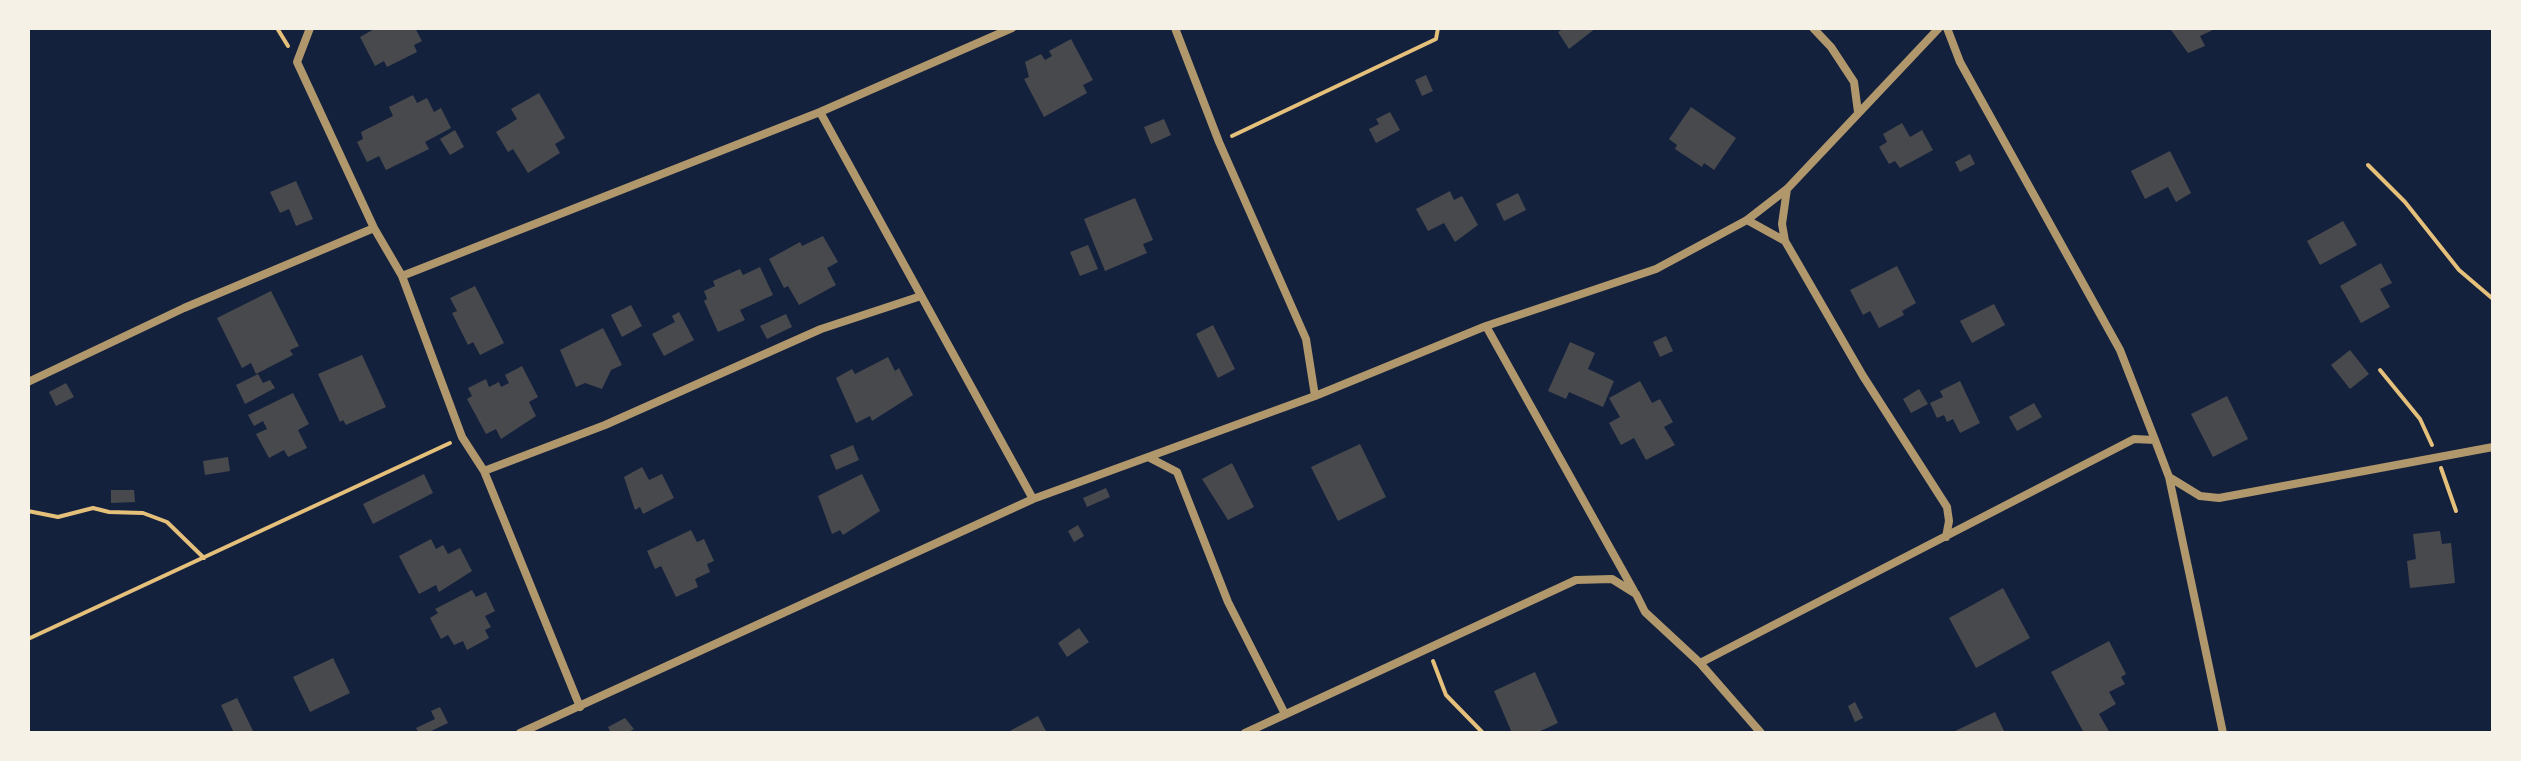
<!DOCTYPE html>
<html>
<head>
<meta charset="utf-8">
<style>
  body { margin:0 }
  #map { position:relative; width:2521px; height:761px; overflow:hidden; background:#14213d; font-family:Merriweather,serif }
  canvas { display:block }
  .frame { position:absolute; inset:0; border:30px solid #f6f1e7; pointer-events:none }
</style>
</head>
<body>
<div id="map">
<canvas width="2521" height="761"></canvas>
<div class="frame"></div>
</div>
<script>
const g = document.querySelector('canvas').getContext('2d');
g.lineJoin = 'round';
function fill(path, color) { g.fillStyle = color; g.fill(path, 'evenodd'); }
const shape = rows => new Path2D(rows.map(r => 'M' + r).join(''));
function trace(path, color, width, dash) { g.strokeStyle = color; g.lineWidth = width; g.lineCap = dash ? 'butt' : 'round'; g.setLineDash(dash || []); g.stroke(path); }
const building = shape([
  [376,28,415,28,422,41,414,45,417,52,387,67,384,61,375,66,360,37],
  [1565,28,1571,29,1596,28,1569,49,1558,32],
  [2176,28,2217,28,2200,36,2205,46,2188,53,2171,30],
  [1071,39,1093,80,1083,85,1087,93,1044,117,1024,79,1029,77,1025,62,1041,54,1045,60,1052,56,1049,51],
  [1426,75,1433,91,1422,96,1415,80],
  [539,93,565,138,555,144,560,153,528,173,513,149,508,152,496,132,517,119,511,109],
  [413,95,417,103,427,98,434,112,441,108,451,128,425,142,429,149,386,170,379,156,367,162,357,142,363,139,361,132,393,116,389,107],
  [1691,107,1736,138,1714,170,1704,163,1702,167,1675,149,1677,145,1669,139],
  [1390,112,1400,130,1376,143,1369,129,1379,124,1376,119],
  [1164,119,1171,135,1151,144,1144,127],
  [1902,123,1910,137,1922,130,1933,150,1900,168,1895,161,1889,164,1879,147,1887,142,1883,134],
  [455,130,464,147,450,155,440,139],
  [2170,151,2191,193,2176,202,2168,187,2145,199,2131,171],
  [1970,154,1975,164,1960,172,1955,162],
  [296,181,313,219,296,226,289,209,280,213,270,192],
  [1450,191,1454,200,1462,196,1478,225,1455,242,1444,223,1428,231,1416,209],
  [1518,193,1526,210,1504,221,1496,204],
  [1135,198,1153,240,1143,244,1147,253,1105,271,1084,219],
  [2343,221,2357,245,2320,265,2307,241],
  [823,236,838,262,827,268,836,285,799,305,788,286,784,288,769,259,800,242,802,246],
  [1088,245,1098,269,1080,276,1070,252],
  [2381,263,2392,283,2380,289,2390,307,2361,323,2340,286],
  [1897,266,1916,303,1902,311,1904,315,1879,328,1870,311,1863,315,1850,290],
  [760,267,773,295,740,310,745,320,718,332,704,301,707,299,704,291,715,286,713,281,740,269,743,275],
  [475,286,504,343,480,355,473,342,468,345,452,313,457,311,450,298],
  [271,291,299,346,290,350,293,355,256,374,251,363,242,368,217,318],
  [1994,304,2005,325,1972,343,1960,321],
  [631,305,642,326,622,337,611,315],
  [679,312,694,340,664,356,652,334,675,322,672,316],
  [786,314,792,327,767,339,760,326],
  [1213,325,1235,369,1218,378,1196,334],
  [603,328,622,365,611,370,602,389,585,383,576,387,560,350],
  [1666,336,1673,351,1660,357,1653,342],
  [1570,342,1595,353,1588,369,1614,381,1603,407,1569,392,1566,399,1548,391],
  [2350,350,2369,374,2350,389,2331,365],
  [362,355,386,407,346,425,343,420,340,422,318,374],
  [888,357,895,371,899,368,913,395,872,421,870,416,856,423,836,378,852,369,855,374],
  [522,366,538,397,529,402,536,416,501,439,496,429,486,434,467,399,472,396,468,388,486,379,489,387,499,382,501,387,509,383,505,375],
  [258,374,263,383,270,380,275,388,245,404,236,385],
  [1640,381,1652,403,1660,399,1673,422,1664,427,1675,445,1646,460,1634,438,1621,445,1609,423,1620,417,1609,398],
  [1960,381,1980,423,1960,433,1953,419,1947,422,1944,415,1937,418,1930,403,1943,397,1940,391],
  [66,383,74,397,56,406,49,392],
  [1919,389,1928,404,1911,413,1903,399],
  [293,393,309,424,298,430,307,448,288,457,284,450,269,458,256,434,267,429,263,421,254,426,248,415],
  [2227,396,2248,439,2213,457,2191,414],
  [2034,403,2042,417,2017,431,2009,417],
  [1360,444,1386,497,1338,521,1311,467],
  [853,445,859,460,836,470,830,455],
  [228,457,230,471,205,475,203,461],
  [1232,463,1254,507,1228,520,1202,479],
  [642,467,649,480,662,474,674,498,643,514,640,507,635,510,624,477],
  [424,474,433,493,373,524,363,504],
  [862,474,880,511,843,535,840,530,832,534,818,496],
  [1106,488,1110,497,1087,507,1083,498],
  [111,490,134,490,135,502,111,503],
  [1078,525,1084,536,1074,542,1068,531],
  [691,530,697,542,704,539,714,561,707,564,710,572,695,579,698,587,676,597,661,566,655,569,647,551],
  [2440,531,2442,544,2451,543,2455,583,2410,588,2407,561,2416,559,2413,534],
  [431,539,436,549,443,545,448,554,460,548,472,571,439,592,436,585,419,594,399,556],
  [2003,588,2030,638,1976,668,1949,618],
  [472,590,476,597,486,592,495,611,485,616,491,627,485,630,489,638,467,650,463,641,454,645,448,635,441,639,430,618,438,613,435,609],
  [1079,628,1089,642,1067,657,1058,643],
  [2109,641,2126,674,2121,677,2125,684,2109,692,2116,704,2099,714,2110,733,2084,733,2051,672],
  [333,658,350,693,310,712,293,677],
  [1535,672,1558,723,1536,733,1512,733,1494,691],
  [237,698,254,733,234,733,221,705],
  [1855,702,1863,718,1855,722,1848,706],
  [440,707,448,723,427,733,419,733,416,728,435,719,431,711],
  [1995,712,2005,733,1951,733],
  [1038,716,1047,733,1006,733],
  [625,718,634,729,627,733,611,733,608,727]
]);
const path = shape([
  [277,28,288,46],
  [1232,136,1436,39,1438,28],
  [2368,165,2405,202,2459,270,2493,299],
  [2380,370,2420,419,2432,445],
  [2441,468,2456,511],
  [28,511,58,517,93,508,109,512,143,513,167,522,204,558],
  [28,639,450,443],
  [1433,661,1446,695,1483,733]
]);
const minor = shape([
  [310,28,297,62,374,228,402,276,462,437,484,471,580,707],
  [1175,28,1219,142,1306,339,1315,396],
  [1813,28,1831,47,1854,82,1858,112],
  [1947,28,1960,62,2120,350,2155,440],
  [820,112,1033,499],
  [1787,189,1782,224,1785,241,1863,376,1947,507,1949,521,1946,537],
  [1747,220,1785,241],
  [402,276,820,112,1012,28],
  [1486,326,1634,591],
  [28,382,184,308,374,228],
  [1150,458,1177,472,1228,602,1285,714],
  [484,471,605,425,821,329,921,296],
  [2169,477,2223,733],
  [1700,663,2134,439,2155,440,2169,477,2200,496,2219,498,2493,447],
  [520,733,1033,499,1315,396,1486,326,1656,269,1747,220,1787,189,1939,28],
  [1245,733,1576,580,1612,579,1636,594,1645,612,1700,663,1761,733]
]);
fill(building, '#48494c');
trace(path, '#e5c07b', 4);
trace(minor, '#b1986c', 8);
</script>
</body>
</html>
